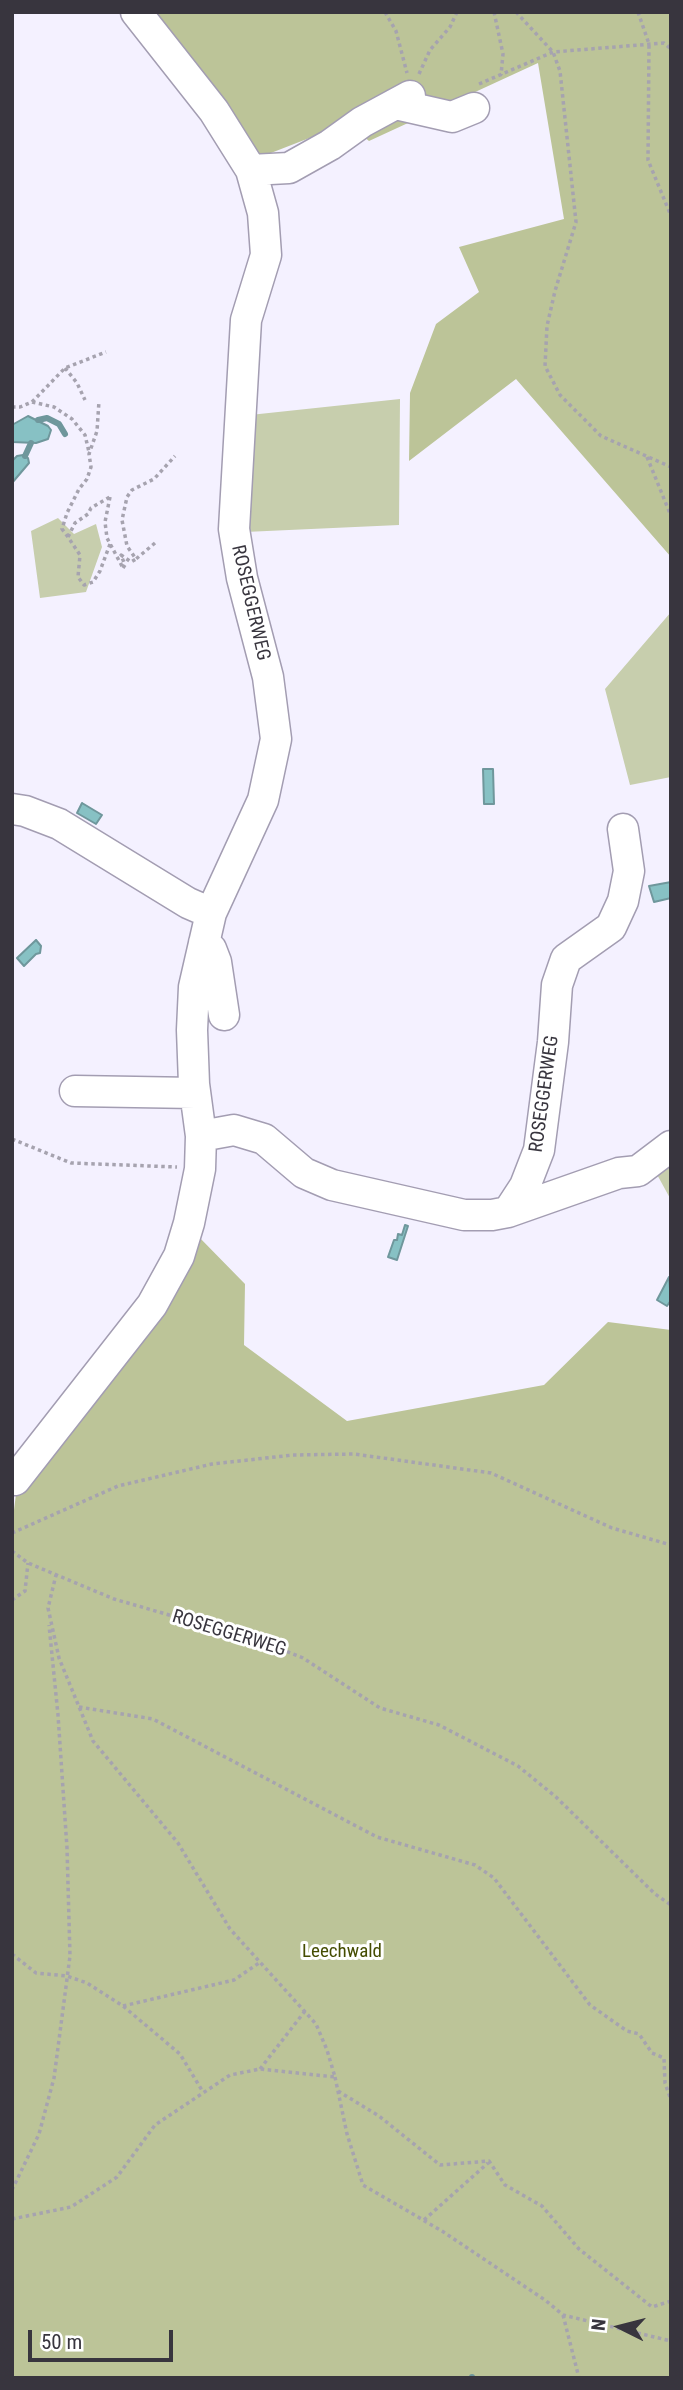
<!DOCTYPE html>
<html>
<head>
<meta charset="utf-8">
<style>
  body { margin:0 }
  #map { position:relative; width:683px; height:2390px; overflow:hidden; background:#f4f1ff; font-family:"Roboto Condensed",sans-serif }
  canvas { display:block }
  .frame { position:absolute; inset:0; border:14px solid #38353e; pointer-events:none }
  .north { position:absolute; left:585px; top:2292px; width:70px; height:70px; -webkit-text-stroke:5px #fff; paint-order:stroke; rotate:276deg; font-size:19px; font-weight:700; line-height:28px; text-align:center; color:#38353e }
  .north::after { content:''; display:block; margin:auto; width:24px; height:32px; background:#38353e; clip-path:polygon(50% 0,100% 100%,50% 72%,0 100%) }
  .scale { position:absolute; left:28px; top:2330px; width:145px; height:32px; box-sizing:border-box; border:4px solid #38353e; border-top:0; padding-left:9px; font-size:21px; line-height:24px; white-space:nowrap; color:#38353e; -webkit-text-stroke:5px #fff; paint-order:stroke }
</style>
</head>
<body>
<div id="map">
<canvas width="683" height="2390"></canvas>
<div class="frame"></div>
<div class="north">N</div>
<div class="scale">50 m</div>
</div>
<script>
const g = document.querySelector('canvas').getContext('2d');
g.lineJoin = 'round';
function fill(path, color) { g.fillStyle = color; g.fill(path, 'evenodd'); }
const shape = rows => new Path2D(rows.map(r => 'M' + r).join(''));
function trace(path, color, width, dash) { g.strokeStyle = color; g.lineWidth = width; g.lineCap = dash ? 'butt' : 'round'; g.setLineDash(dash || []); g.stroke(path); }
function drawText(font, color, halo, rows, align = 'center') {
  g.font = font + ' "Roboto Condensed",sans-serif'; g.lineWidth = 6; g.setLineDash([]); g.textBaseline = 'middle'; g.strokeStyle = halo; g.fillStyle = color; for (const [text, x, y, turn = 0] of rows) {
    g.save(); g.translate(x, y); g.rotate((+turn || 0) * Math.PI / 180); g.textAlign = isNaN(turn) ? turn : align; if (halo) g.strokeText(text, 0, 0); g.fillText(text, 0, 0); g.restore();
  }
}
const green = shape([
  [400,399,399,525,245,532,250,415],
  [58,518,74,534,96,524,102,547,86,592,40,598,31,531],
  [671,612,671,777,630,785,605,689],
  [671,1155,671,1200,654,1169]
]);
const forest = shape([
  [151,12,671,12,671,557,516,379,409,461,410,393,436,324,479,292,459,247,564,219,538,63,369,141,348,123,258,158],
  [198,1236,245,1284,244,1345,347,1421,544,1385,608,1322,671,1330,671,2378,12,2378,12,1526,16,1494]
]);
const water = shape([
  [28,416,48,426,51,430,48,439,36,443,12,442,12,425,28,416],
  [23,455,28,458,29,463,12,483,12,461,17,456,23,455],
  [483,769,493,769,494,804,484,804,483,769],
  [82,803,102,815,96,824,77,813,82,803],
  [671,882,671,898,654,902,649,886,671,882],
  [36,940,41,946,40,953,36,954,24,966,17,958,36,940],
  [405,1225,408,1226,397,1260,388,1257,394,1240,397,1240,398,1234,402,1235,405,1225],
  [669,1277,671,1300,667,1306,657,1300,669,1277]
]);
const stream = shape([
  [38,420,47,418,59,424,65,434],
  [25,456,31,443],
  [472,2377,472,2378]
]);
const path = shape([
  [385,12,396,31,407,73],
  [494,12,503,54,501,75],
  [516,12,553,52,560,71,576,222,555,291,547,326,545,366,560,395,601,436,671,467],
  [638,12,649,44,648,160,671,216],
  [419,74,430,50,450,27,457,12],
  [479,84,553,52,664,43,671,49],
  [65,368,77,383,85,400],
  [32,402,54,407,72,419,85,435,89,452],
  [12,407,20,407,32,402,65,368,106,352],
  [647,457,671,516],
  [110,497,105,522,107,538,123,568],
  [68,537,62,529,67,513,79,489,87,479,91,467,89,454,97,431,99,401],
  [155,543,136,559,127,546,122,520,127,497,132,490,154,479,175,456],
  [110,544,100,571,93,582,84,585,78,577,80,555,68,537,75,523,88,514,91,508,110,497],
  [123,568,125,565,121,555,131,562,136,559],
  [12,1139,71,1163,177,1167],
  [671,1445,671,1493],
  [12,1533,118,1486,212,1464,293,1455,354,1454,491,1473,612,1528,671,1545],
  [12,1551,28,1563,114,1599,266,1643,303,1658,380,1708,439,1725,518,1766,556,1797,655,1894,671,1905],
  [12,1600,25,1591,28,1563],
  [79,1707,153,1719,377,1837,475,1865,494,1878,590,2005,627,2031,639,2034,652,2053,664,2058,665,2083,671,2100],
  [12,1954,36,1973,67,1976,87,1983,123,2006,180,2054,203,2092],
  [123,2006,234,1980,259,1963],
  [260,2069,305,2011],
  [335,2077,347,2134,363,2185,442,2231,545,2300,563,2315,671,2341],
  [338,2091,379,2116,440,2165,489,2161,505,2185,542,2206,579,2249,652,2307,671,2301],
  [12,2190,39,2134,54,2078,70,1956,67,1848,58,1715,49,1625],
  [12,2219,71,2207,117,2177,155,2125,230,2075,260,2069,335,2077,327,2050,316,2024,230,1929,178,1843,93,1741,59,1658,48,1608,56,1575],
  [424,2220,488,2163],
  [563,2315,579,2378]
]);
const minor = shape([
  [395,104,452,117,474,108],
  [251,170,289,168,330,145,362,122,410,96],
  [12,809,25,811,59,824,188,903,211,913],
  [204,943,211,949,216,962,224,1015],
  [75,1091,195,1093],
  [201,1136,234,1130,264,1139,304,1173,332,1185,464,1215,492,1215,508,1212,619,1173,638,1171,671,1146],
  [508,1212,525,1186,539,1150,553,1042,557,985,566,959,611,927,623,901,629,871,623,829],
  [15,1480,152,1305,179,1256,189,1223,200,1169,201,1136,194,1084,192,1030,194,987,211,913,263,800,276,739,268,677,242,578,234,529,246,320,266,255,263,213,251,170,214,111,136,12]
]);
const streetNames = [
  ["ROSEGGERWEG",250,603,77],
  ["ROSEGGERWEG",545,1094,-82],
  ["ROSEGGERWEG",229,1634,17]
];
const parkNames = [
  ["Leechwald",342,1952]
];
fill(green, '#c7cead');
fill(forest, '#bcc498');
fill(water, '#87c1c4');
trace(water, '#6f979c', 2);
trace(stream, '#6f979c', 6);
trace(minor, '#a39db2', 33);
trace(path, '#a6a3af', 3.5, [3.5, 3.5]);
trace(minor, '#fff', 30);
drawText('19px', '#38353e', '#fff', streetNames);
drawText('19px', '#454d02', '#fff', parkNames);
</script>
</body>
</html>
